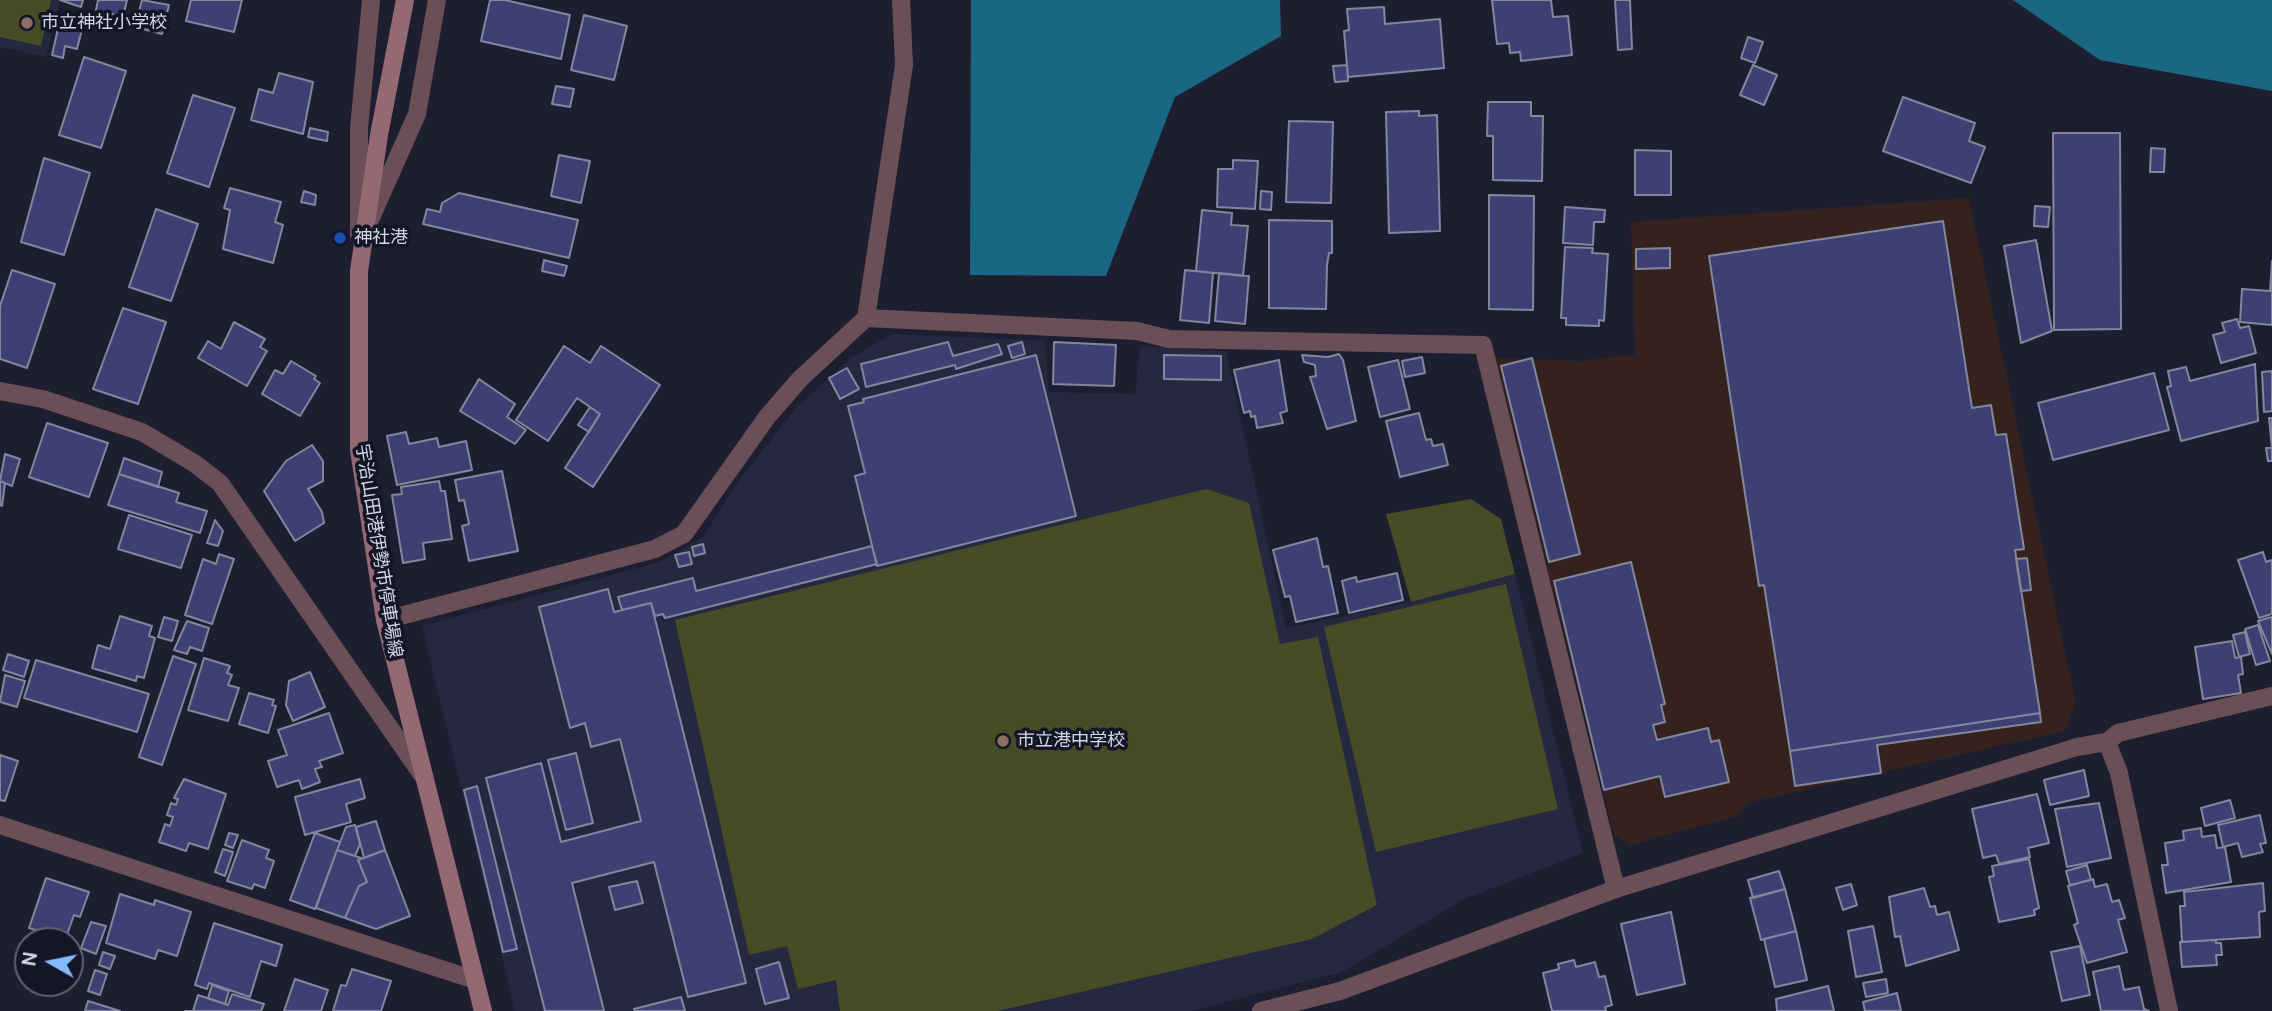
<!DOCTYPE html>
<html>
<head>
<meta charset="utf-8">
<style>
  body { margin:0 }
  #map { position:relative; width:2272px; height:1011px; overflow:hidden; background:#1d1f31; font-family:"DM Sans",sans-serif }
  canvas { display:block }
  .north { position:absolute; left:14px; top:927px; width:70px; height:70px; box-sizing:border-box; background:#141527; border:2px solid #616373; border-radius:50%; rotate:279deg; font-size:19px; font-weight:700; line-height:28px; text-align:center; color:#d5d7e4 }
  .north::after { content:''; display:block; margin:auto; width:24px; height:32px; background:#84bcfb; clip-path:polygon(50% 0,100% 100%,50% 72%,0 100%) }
</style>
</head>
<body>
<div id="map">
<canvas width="2272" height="1011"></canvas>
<div class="north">N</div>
</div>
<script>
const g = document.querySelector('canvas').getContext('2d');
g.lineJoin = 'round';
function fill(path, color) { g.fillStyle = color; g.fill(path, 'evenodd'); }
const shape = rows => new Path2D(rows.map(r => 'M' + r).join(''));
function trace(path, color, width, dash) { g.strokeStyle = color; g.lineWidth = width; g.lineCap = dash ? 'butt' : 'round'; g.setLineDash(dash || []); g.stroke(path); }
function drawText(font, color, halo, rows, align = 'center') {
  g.font = font + ' "DM Sans","Noto Sans JP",sans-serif'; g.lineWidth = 7; g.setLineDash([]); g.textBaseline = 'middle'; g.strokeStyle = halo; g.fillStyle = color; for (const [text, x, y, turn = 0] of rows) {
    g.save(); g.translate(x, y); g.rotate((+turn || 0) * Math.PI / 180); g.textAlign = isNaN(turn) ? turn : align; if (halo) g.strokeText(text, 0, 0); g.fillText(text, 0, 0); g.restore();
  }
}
const built = shape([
  [0,0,60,0,46,57,0,47],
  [892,334,1045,341,1049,392,1135,394,1140,346,1226,351,1286,628,1411,602,1515,574,1583,853,1464,899,1342,972,1191,1011,515,1011,422,626,660,562,704,536,736,484,798,406,851,358]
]);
const industrial = shape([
  [1969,198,2076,704,2065,731,1747,803,1739,816,1630,845,1614,835,1496,358,1582,361,1635,354,1631,222]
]);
const green = shape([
  [0,0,51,0,41,46,0,37],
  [1206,489,1249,503,1280,644,1318,637,1377,905,1312,939,998,1011,840,1011,836,980,798,989,787,946,749,955,675,620],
  [1471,499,1501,519,1515,574,1411,602,1386,514],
  [1506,584,1558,809,1376,852,1324,627]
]);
const water = shape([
  [971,0,1280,0,1281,36,1175,97,1106,276,970,275],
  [2013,0,2272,0,2272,91,2100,60]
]);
const building = shape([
  [60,0,83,0,81,7,60,0],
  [98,0,127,0,123,17,96,10,98,0],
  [142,0,169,5,162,34,135,27,142,0],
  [191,0,242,0,234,32,186,21,191,0],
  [490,0,505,0,570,15,561,59,481,41,490,0],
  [1492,0,1551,0,1553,17,1568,16,1572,55,1521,61,1520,52,1510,53,1509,43,1497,44,1492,0],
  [1615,0,1630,0,1632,49,1618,50,1615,0],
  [1384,7,1385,24,1440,19,1444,68,1348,77,1344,31,1349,30,1347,9,1384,7],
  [61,15,84,21,77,49,65,46,63,58,52,55,61,15],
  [584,15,627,26,614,80,571,70,584,15],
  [1748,37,1763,42,1755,63,1741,58,1748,37],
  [84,57,126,71,101,148,59,135,84,57],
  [1347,65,1348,81,1335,82,1333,66,1347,65],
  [1753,65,1777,75,1764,105,1740,95,1753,65],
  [279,73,313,82,303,134,251,120,259,89,273,93,279,73],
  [556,86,574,89,570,107,552,104,556,86],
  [193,95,235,108,209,187,167,173,193,95],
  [1903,97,1975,123,1969,141,1985,147,1971,183,1883,151,1903,97],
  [1488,102,1531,102,1531,116,1543,116,1542,181,1493,180,1493,136,1487,136,1488,102],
  [1419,111,1419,116,1437,115,1440,231,1389,233,1386,112,1419,111],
  [1289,121,1333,122,1331,203,1286,202,1289,121],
  [310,128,328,132,327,141,308,137,310,128],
  [2053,133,2120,133,2121,329,2054,330,2053,133],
  [2151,148,2165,149,2164,172,2150,172,2151,148],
  [1635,150,1671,151,1671,195,1635,195,1635,150],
  [559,155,590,161,581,203,551,196,559,155],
  [44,158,90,173,64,255,21,242,44,158],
  [1233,160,1258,161,1255,209,1217,207,1218,169,1233,169,1233,160],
  [230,188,281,202,275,222,283,225,273,263,223,249,230,210,224,208,230,188],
  [304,191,316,195,315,205,301,202,304,191],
  [1261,191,1272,192,1271,210,1260,209,1261,191],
  [459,193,578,220,569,258,423,224,427,209,440,212,442,203,459,193],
  [1489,195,1534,196,1533,310,1489,309,1489,195],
  [2035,206,2050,207,2048,227,2034,226,2035,206],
  [1565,207,1605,210,1604,222,1594,222,1593,245,1563,243,1565,207],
  [156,209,198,224,171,301,129,287,156,209],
  [1202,210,1232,213,1231,225,1248,226,1243,276,1196,271,1202,210],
  [1269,220,1332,221,1332,253,1329,253,1327,265,1326,309,1269,308,1269,220],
  [1943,221,1972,408,1991,405,1996,435,2006,434,2024,549,2015,550,2040,713,1790,751,1764,585,1759,586,1709,256,1943,221],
  [2036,240,2052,331,2021,343,2004,246,2036,240],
  [1565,247,1593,248,1592,253,1608,254,1604,321,1599,320,1599,326,1566,325,1566,318,1561,318,1565,247],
  [1670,248,1670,268,1636,269,1636,249,1670,248],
  [544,260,567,266,564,276,542,271,544,260],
  [2272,261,2272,325,2240,322,2242,289,2270,291,2272,261],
  [12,270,55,284,27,368,0,359,0,306,12,270],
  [1185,270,1213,273,1209,323,1180,320,1185,270],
  [1219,273,1249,276,1245,324,1215,321,1219,273],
  [123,308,166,322,138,404,93,389,123,308],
  [2237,319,2240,328,2249,326,2256,353,2221,363,2213,335,2225,332,2222,323,2237,319],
  [234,322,265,339,260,347,267,351,247,386,198,358,208,341,221,349,234,322],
  [948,342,953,356,998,344,1002,354,956,369,955,365,866,387,861,364,948,342],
  [1022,342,1025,354,1012,358,1008,346,1022,342],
  [1054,342,1116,345,1114,386,1053,384,1054,342],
  [564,346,590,363,601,346,660,385,593,487,565,468,600,414,577,398,548,441,516,420,564,346],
  [1339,354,1343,360,1356,421,1327,429,1310,377,1316,376,1315,365,1304,362,1302,355,1328,357,1339,354],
  [1036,355,1076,516,877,566,855,476,865,473,848,406,864,402,863,399,1036,355],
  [1164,355,1221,356,1221,380,1164,379,1164,355],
  [1422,357,1425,373,1405,377,1402,361,1422,357],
  [1532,358,1580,554,1549,562,1501,366,1532,358],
  [1279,360,1287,411,1280,413,1283,423,1257,428,1255,416,1251,417,1250,411,1244,413,1234,370,1279,360],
  [1398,360,1410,409,1380,417,1368,367,1398,360],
  [291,361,316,376,314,379,320,383,300,416,262,394,275,370,283,374,291,361],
  [2255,364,2258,421,2181,441,2167,387,2171,386,2168,371,2186,367,2190,381,2255,364],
  [847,368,859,389,840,399,829,378,847,368],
  [2272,371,2272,411,2264,412,2262,372,2272,371],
  [2154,373,2169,430,2053,460,2038,403,2154,373],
  [479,379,515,404,507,417,526,430,515,444,460,411,479,379],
  [590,407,600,414,589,432,578,425,590,407],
  [1419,413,1426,440,1431,439,1433,446,1443,444,1448,465,1400,477,1386,421,1419,413],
  [2269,418,2272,418,2272,461,2268,461,2266,448,2272,448,2269,418],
  [47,423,108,443,89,497,29,477,47,423],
  [406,432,409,444,437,438,439,447,466,441,472,470,397,485,387,436,406,432],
  [312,445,323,461,323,481,308,489,322,512,324,523,295,541,264,491,286,461,312,445],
  [5,454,20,459,12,486,0,481,5,454],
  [124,458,162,472,158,487,119,474,124,458],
  [502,471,518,551,469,561,462,526,469,524,464,500,459,501,455,480,502,471],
  [119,474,179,493,176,502,207,511,200,533,108,505,119,474],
  [0,481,5,483,2,506,0,505,0,481],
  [439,481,441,491,445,491,452,539,423,543,425,559,403,563,392,495,402,494,401,487,439,481],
  [129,515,192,535,181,568,118,549,129,515],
  [215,520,223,531,218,546,207,543,215,520],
  [1317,538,1323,567,1328,566,1338,613,1296,622,1290,596,1285,597,1273,550,1317,538],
  [703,544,705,553,694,556,692,547,703,544],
  [872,546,877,564,665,618,663,614,655,616,651,603,622,610,618,597,693,578,696,591,872,546],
  [689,552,692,564,679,567,675,555,689,552],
  [2263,552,2266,562,2272,560,2272,614,2259,618,2238,560,2263,552],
  [219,554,234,559,212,624,185,615,203,559,216,564,219,554],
  [2027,558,2031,590,2021,591,2016,559,2027,558],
  [1631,562,1665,704,1661,705,1665,722,1653,725,1657,740,1708,728,1711,742,1719,740,1729,782,1665,797,1660,776,1604,790,1554,581,1631,562],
  [1397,573,1403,600,1349,613,1342,581,1356,577,1357,582,1397,573],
  [608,589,614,612,651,603,746,983,688,997,654,862,572,883,604,1011,545,1011,486,778,541,763,561,842,641,821,620,739,591,747,585,723,570,728,539,607,608,589],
  [120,616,152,626,149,636,155,638,144,678,137,676,136,681,92,668,98,645,110,649,120,616],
  [164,617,178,621,172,641,158,637,164,617],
  [2272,617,2272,654,2258,621,2272,617],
  [187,621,209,628,202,651,190,647,187,654,174,650,187,621],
  [2258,625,2270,661,2256,665,2245,629,2258,625],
  [2245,632,2250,654,2239,657,2233,635,2245,632],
  [2232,641,2235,658,2241,657,2243,674,2238,675,2241,693,2203,699,2195,647,2232,641],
  [8,654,29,661,24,677,3,670,8,654],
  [173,656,196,664,162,765,139,757,173,656],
  [204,658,230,666,227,673,232,675,228,685,239,688,228,721,188,710,204,658],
  [36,660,149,694,137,732,24,698,36,660],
  [310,672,325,707,293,721,286,705,289,681,310,672],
  [5,675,25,681,17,707,0,702,5,675],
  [249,693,274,700,272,705,276,706,268,733,239,724,249,693],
  [329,713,343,753,319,761,322,767,315,769,320,782,302,789,299,780,277,787,268,761,287,755,278,730,329,713],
  [2040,713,2041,722,1877,745,1881,773,1795,786,1790,751,2040,713],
  [576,753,593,823,566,830,548,760,576,753],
  [0,755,18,761,5,801,0,800,0,755],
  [2084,770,2089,796,2050,805,2044,780,2084,770],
  [184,779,226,794,208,849,189,843,186,851,159,842,165,824,170,826,173,817,167,815,171,803,176,805,178,799,174,798,184,779],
  [360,779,365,798,346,804,351,822,305,835,295,797,360,779],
  [477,786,517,949,503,952,464,790,477,786],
  [2037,794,2049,843,2028,848,2030,857,1999,864,1996,855,1983,858,1972,809,2037,794],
  [2230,800,2235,818,2205,826,2201,808,2230,800],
  [2099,803,2111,858,2067,867,2055,809,2099,803],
  [2260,815,2266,843,2260,844,2263,852,2242,857,2238,843,2223,847,2218,825,2260,815],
  [376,821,385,850,364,858,356,827,376,821],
  [355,825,360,844,355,856,337,850,346,827,355,825],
  [2201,828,2202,837,2215,835,2217,848,2225,847,2231,882,2166,893,2162,865,2168,865,2165,843,2184,840,2183,831,2201,828],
  [229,833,238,835,233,848,225,845,229,833],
  [315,833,340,842,315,909,290,900,315,833],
  [242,840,269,850,266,858,274,861,265,888,254,884,252,889,227,881,242,840],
  [223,849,233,852,225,876,215,872,223,849],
  [337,850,361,858,358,860,367,882,359,886,345,918,316,908,337,850],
  [385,850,410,916,376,929,345,918,359,886,367,882,358,860,385,850],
  [2029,859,2039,908,2034,910,2035,915,1999,922,1989,877,1994,876,1992,866,2029,859],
  [2087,865,2091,880,2070,885,2066,871,2087,865],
  [1779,871,1785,889,1753,898,1748,880,1779,871],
  [46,878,89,892,80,917,74,915,65,940,29,928,46,878],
  [2093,879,2095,887,2107,884,2112,902,2119,900,2125,918,2118,920,2127,952,2087,963,2074,925,2078,923,2068,886,2093,879],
  [637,881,643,903,615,910,609,887,637,881],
  [2263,883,2265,911,2259,912,2260,937,2182,942,2180,906,2185,906,2184,892,2263,883],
  [1851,884,1857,905,1843,910,1836,888,1851,884],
  [1924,888,1930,907,1935,906,1937,915,1949,912,1959,950,1906,966,1900,936,1895,937,1889,897,1924,888],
  [1785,889,1796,931,1761,940,1750,898,1785,889],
  [120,894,154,905,155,900,191,912,177,956,158,950,155,959,106,943,120,894],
  [1671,912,1685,984,1637,995,1621,924,1671,912],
  [91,922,106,926,96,954,81,948,91,922],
  [214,923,282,945,276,966,261,961,250,997,209,983,207,989,195,985,214,923],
  [1873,926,1882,972,1856,977,1848,931,1873,926],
  [1796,931,1807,980,1775,987,1764,939,1796,931],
  [2216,940,2216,943,2221,943,2222,955,2216,955,2217,965,2182,967,2180,942,2216,940],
  [2080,946,2090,995,2062,1001,2051,952,2080,946],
  [103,952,115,956,110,969,99,965,103,952],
  [1574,960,1576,967,1595,962,1599,977,1605,976,1612,1005,1605,1007,1606,1011,1552,1011,1543,973,1559,969,1558,964,1574,960],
  [779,962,789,998,765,1004,756,969,779,962],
  [2119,966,2124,990,2139,987,2144,1009,2149,1011,2101,1011,2093,972,2119,966],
  [352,969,391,981,381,1011,333,1011,341,985,346,986,352,969],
  [95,970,107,974,100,995,88,991,95,970],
  [295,979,328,990,321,1011,284,1011,295,979],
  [1886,979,1888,993,1866,997,1863,983,1886,979],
  [212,985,229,991,225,1004,208,998,212,985],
  [1828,986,1834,1011,1777,1011,1776,999,1828,986],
  [1897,993,1901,1011,1865,1011,1863,1002,1897,993],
  [232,994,264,1004,261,1011,185,1011,193,1011,198,995,228,1005,232,994],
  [681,997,685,1011,635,1011,634,1009,681,997],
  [88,1001,120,1011,85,1011,88,1001]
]);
const street = shape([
  [369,222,417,114,437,0],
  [359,236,359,129,371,0],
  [866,318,1137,331,1169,339,1483,345,1616,889],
  [0,391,43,399,142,432,194,463,220,483,423,776],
  [385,620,655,549,684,534,767,417,800,379,866,318,904,65,901,0],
  [2107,742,2119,773,2169,1011],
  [0,825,475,980],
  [1261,1011,1340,991,1616,889,2077,747,2107,742,2118,733,2272,696]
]);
const secondary = shape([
  [405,0,379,135,359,271,359,450,385,620,483,1011]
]);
const markers = [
  [27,23,7,"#8d6e63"],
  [340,238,7,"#1a4fb4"],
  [1003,741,7,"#8d6e63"]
];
const poiNames = [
  ["市立神社小学校",41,23],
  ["神社港",354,238],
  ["市立港中学校",1017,741]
];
const streetNames = [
  ["宇治山田港伊勢市停車場線",378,551,81]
];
fill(built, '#26283f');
fill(industrial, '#35221e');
fill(green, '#474c26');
fill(water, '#196782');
fill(building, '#3d4072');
trace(building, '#83879e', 2);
trace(street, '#6a4f56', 18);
trace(secondary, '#946974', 18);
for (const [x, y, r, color] of markers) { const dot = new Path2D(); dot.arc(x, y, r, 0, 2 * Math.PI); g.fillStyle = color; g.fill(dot); trace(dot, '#141527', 2.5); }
drawText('18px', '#d5d7e4', '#141527', poiNames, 'left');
drawText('18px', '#d5d7e4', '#141527', streetNames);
</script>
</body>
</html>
